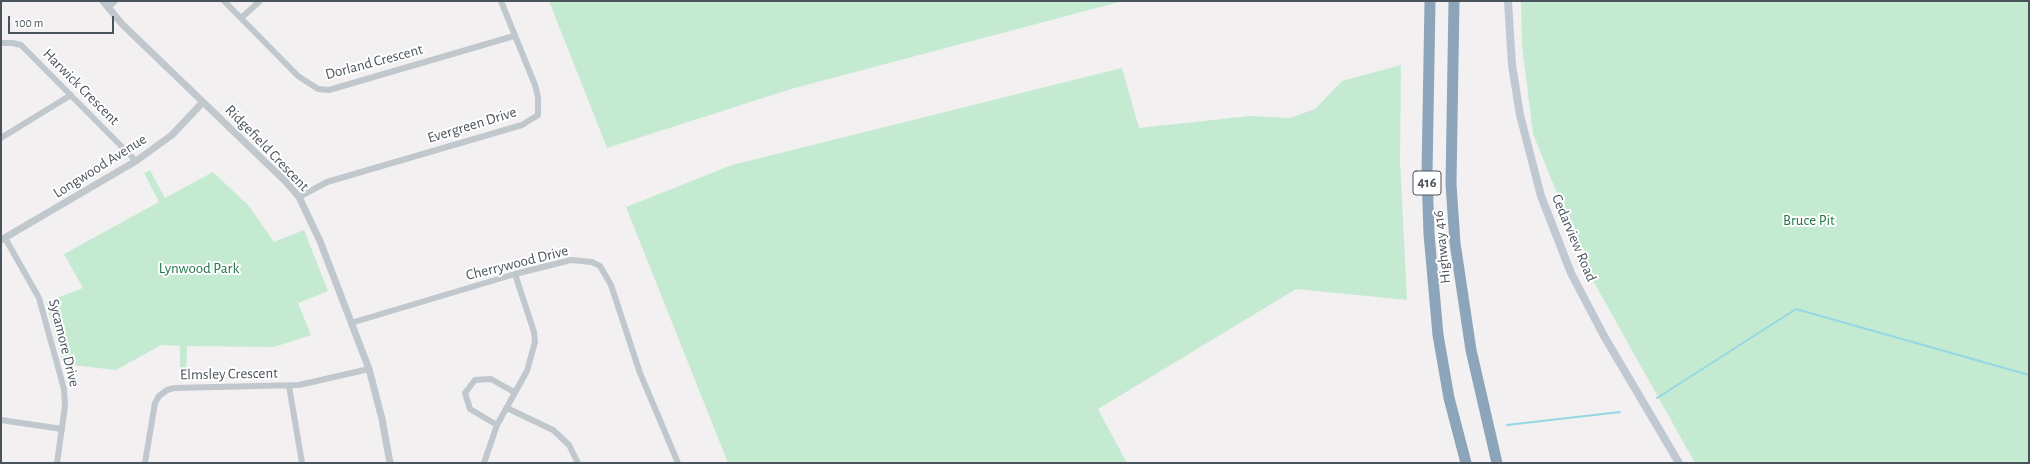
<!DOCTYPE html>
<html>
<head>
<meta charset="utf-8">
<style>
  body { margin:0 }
  #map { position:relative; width:2030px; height:464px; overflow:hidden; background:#f2f0f1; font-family:"Alegreya Sans",sans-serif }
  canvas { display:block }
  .frame { position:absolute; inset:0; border:2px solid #4a545c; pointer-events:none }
  .scale { position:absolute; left:8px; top:16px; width:106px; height:18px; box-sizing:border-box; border:2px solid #4a545c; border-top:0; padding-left:5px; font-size:12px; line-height:14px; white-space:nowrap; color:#4a545c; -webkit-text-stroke:3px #fff; paint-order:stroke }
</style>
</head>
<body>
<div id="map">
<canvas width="2030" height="464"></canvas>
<div class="frame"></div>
<div class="scale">100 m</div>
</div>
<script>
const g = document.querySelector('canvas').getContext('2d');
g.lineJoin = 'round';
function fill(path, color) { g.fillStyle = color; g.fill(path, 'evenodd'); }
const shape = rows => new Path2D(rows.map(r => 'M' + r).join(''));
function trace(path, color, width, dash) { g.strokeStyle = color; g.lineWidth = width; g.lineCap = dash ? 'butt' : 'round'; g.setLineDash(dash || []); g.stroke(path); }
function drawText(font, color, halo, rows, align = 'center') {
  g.font = font + ' "Alegreya Sans",sans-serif'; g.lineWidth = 4; g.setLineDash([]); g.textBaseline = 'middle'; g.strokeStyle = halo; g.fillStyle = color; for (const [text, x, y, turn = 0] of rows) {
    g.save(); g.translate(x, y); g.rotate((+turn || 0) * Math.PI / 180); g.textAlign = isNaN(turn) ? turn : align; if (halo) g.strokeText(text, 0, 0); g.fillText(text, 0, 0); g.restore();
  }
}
const green = shape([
  [549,1,1123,1,791,89,607,148],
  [1521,1,2029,1,2029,463,1695,463,1591,277,1533,134,1522,46],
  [1401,65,1400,161,1407,300,1296,289,1098,409,1127,463,728,463,626,207,732,165,1122,68,1139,128,1250,116,1290,118,1315,109,1342,81],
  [150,170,165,198,213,172,249,206,274,242,304,230,328,291,298,303,311,335,274,347,187,346,186,378,180,378,180,346,161,345,116,370,63,364,46,302,83,288,64,254,159,202,144,173]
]);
const stream = shape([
  [1657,398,1796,309,2029,375],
  [1507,425,1620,412]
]);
const minor = shape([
  [224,1,298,76,318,89,329,90,514,36],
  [108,8,115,1],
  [241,18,260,1],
  [1,43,12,43,21,45,136,161],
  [1,138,71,95],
  [299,197,327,182,522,125,538,115,538,97,535,85,501,1],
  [5,238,39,298,64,389,65,406,57,463],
  [351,323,515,274,571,260,592,262,600,266,611,285,640,373,678,463],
  [289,386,302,463],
  [507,408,553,430,569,445,578,463],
  [1,420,62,429],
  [497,425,470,409,465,393,475,380,491,379,514,392],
  [145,463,155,403,159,396,167,390,174,388,299,385,369,369],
  [484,463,497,425,527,371,535,342,534,332,515,274]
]);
const tertiary = shape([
  [103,1,122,24,285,181,299,197,320,241,369,369,382,419,390,463],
  [1,240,136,161,172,135,203,102]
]);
const secondary = shape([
  [1508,1,1512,65,1520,115,1541,196,1571,273,1604,336,1679,463]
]);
const motorway = shape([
  [1430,1,1427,174,1429,234,1438,335,1449,398,1466,463],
  [1454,1,1451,184,1455,243,1471,350,1497,463]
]);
const shields = [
  [1427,183,28]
];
const shieldNames = [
  ["416",1427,183]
];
const streetNames = [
  ["Dorland Crescent",374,62,-15],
  ["Harwick Crescent",81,87,45],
  ["Evergreen Drive",472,125,-17],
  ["Ridgefield Crescent",267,148,46],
  ["Longwood Avenue",100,166,-32],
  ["Cedarview Road",1574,238,67],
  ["Highway 416",1442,247,-96],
  ["Cherrywood Drive",517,263,-14],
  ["Sycamore Drive",64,343,76],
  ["Elmsley Crescent",229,374,-1]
];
const parkNames = [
  ["Bruce Pit",1809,220],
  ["Lynwood Park",199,268]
];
fill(green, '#c4ebd1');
trace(stream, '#95d7e3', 2);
trace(minor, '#c0c8cd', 6);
trace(tertiary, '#c0c8cd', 7);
trace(secondary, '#c0c9d2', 8);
trace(motorway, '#8da5ba', 11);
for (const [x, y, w] of shields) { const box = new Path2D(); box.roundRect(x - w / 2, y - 12, w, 24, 3); g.fillStyle = '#fff'; g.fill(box); trace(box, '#4a545c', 1); }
drawText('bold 14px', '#4a545c', null, shieldNames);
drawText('15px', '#4a545c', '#fff', streetNames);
drawText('15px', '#217747', '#fff', parkNames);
</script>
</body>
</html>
